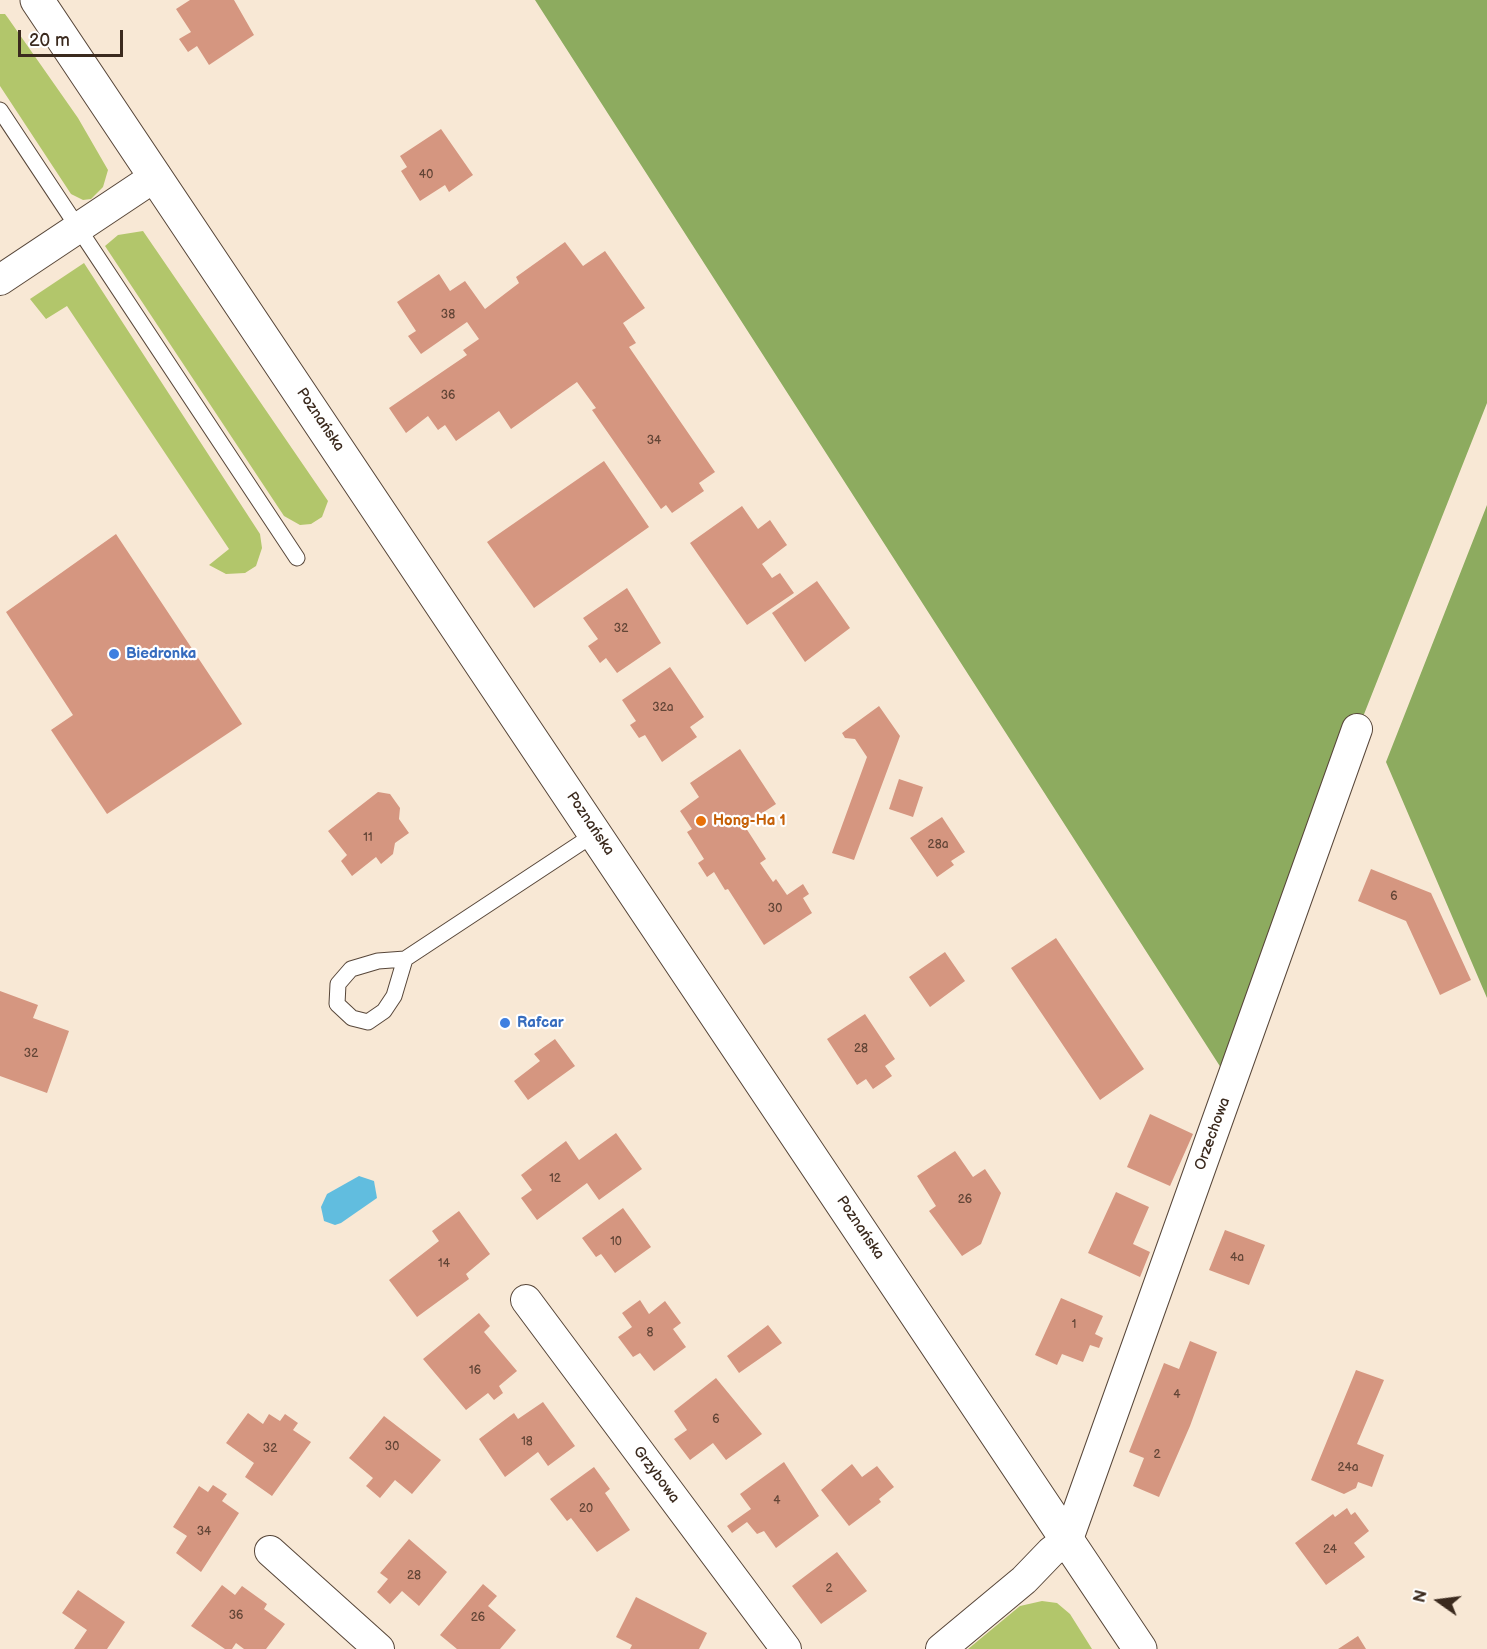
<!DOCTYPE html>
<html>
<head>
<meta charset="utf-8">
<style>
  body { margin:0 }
  #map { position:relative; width:1487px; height:1649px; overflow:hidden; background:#f8e8d5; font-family:"Balsamiq Sans",sans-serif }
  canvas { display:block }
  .north { position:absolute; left:1409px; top:1571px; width:60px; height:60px; -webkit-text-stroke:4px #fff; paint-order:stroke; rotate:284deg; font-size:16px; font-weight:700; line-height:24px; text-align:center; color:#3b2a1e }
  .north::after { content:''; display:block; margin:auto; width:21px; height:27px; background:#3b2a1e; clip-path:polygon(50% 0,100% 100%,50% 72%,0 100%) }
  .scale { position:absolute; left:18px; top:30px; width:105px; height:27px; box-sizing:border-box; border:3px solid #3b2a1e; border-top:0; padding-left:8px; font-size:18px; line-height:21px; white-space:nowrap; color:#3b2a1e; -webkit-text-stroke:4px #fff; paint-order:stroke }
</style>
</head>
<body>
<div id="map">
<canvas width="1487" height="1649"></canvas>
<div class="north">N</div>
<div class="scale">20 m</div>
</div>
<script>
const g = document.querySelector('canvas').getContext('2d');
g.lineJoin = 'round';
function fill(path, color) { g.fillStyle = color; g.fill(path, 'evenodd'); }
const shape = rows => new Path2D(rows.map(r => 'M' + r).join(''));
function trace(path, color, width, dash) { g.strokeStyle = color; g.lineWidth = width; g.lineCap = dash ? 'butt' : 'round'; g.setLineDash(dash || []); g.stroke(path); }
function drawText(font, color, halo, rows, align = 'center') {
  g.font = font + ' "Balsamiq Sans",sans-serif'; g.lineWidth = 4.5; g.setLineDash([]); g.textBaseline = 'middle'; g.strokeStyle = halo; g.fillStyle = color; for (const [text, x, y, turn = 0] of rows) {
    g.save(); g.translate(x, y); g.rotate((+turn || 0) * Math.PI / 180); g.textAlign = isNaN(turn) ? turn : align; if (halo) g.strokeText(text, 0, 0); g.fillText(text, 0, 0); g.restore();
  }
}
const green = shape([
  [0,14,5,14,8,18,78,118,108,170,103,187,91,199,83,200,71,194,0,86],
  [143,231,328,501,322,517,311,524,300,525,284,516,105,246,118,235],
  [84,263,260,534,262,548,256,566,245,573,226,574,209,565,229,549,67,306,46,319,30,299],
  [1042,1601,1057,1603,1070,1614,1092,1649,968,1649,1020,1606]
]);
const forest = shape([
  [535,0,1487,0,1487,403,1223,1071],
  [1487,505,1487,998,1386,762]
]);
const water = shape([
  [359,1176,374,1181,377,1198,341,1223,335,1225,324,1221,321,1207,327,1194]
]);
const building = shape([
  [190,0,234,0,254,35,209,65,197,46,188,52,179,39,191,32,176,9],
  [441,129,473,175,449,192,445,185,420,201,401,171,407,167,400,156],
  [565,242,583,266,605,251,645,308,623,323,636,343,629,347,715,472,699,483,704,491,672,513,666,505,661,509,592,410,596,408,577,382,511,429,499,411,456,441,445,425,438,430,428,416,406,433,389,408,467,355,463,350,479,339,467,322,421,354,408,336,416,331,397,302,439,274,450,291,465,281,485,309,519,283,516,277],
  [604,461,649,527,534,608,487,542],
  [742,506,758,529,770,520,787,545,762,564,772,578,780,573,794,593,747,625,690,543],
  [116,534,242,724,107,814,51,730,73,715,6,612],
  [817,581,850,628,805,662,772,613],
  [627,588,661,643,617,673,606,658,600,663,588,646,598,639,583,618],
  [670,667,704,717,690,727,697,737,662,762,645,735,639,738,630,725,636,721,622,700],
  [879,706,900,736,854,860,832,853,867,757,855,739,845,738,842,733],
  [740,749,776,804,744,825,766,859,760,863,773,882,776,879,787,895,803,884,809,894,803,898,812,913,764,945,728,889,725,890,714,872,707,877,698,863,704,859,687,832,692,829,680,811,699,797,690,783],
  [899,779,923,787,913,817,889,809],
  [378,792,390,794,400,808,399,819,409,833,395,843,393,854,381,864,376,857,352,876,341,861,347,855,328,831],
  [942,817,965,852,951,861,954,865,937,877,910,838],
  [1371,869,1431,893,1471,980,1440,995,1406,921,1358,901],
  [1056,938,1144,1069,1100,1100,1011,968],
  [945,952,965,981,930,1007,909,977],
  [0,991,38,1005,33,1018,69,1031,47,1093,0,1076],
  [865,1014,895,1059,885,1066,892,1076,873,1089,866,1079,857,1085,827,1039],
  [555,1039,575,1066,528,1100,514,1081,540,1061,534,1054],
  [1150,1114,1193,1134,1170,1186,1127,1167],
  [616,1133,642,1169,599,1200,587,1183,537,1220,521,1198,532,1190,521,1175,566,1141,579,1160],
  [955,1151,973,1177,985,1169,1001,1193,981,1244,962,1256,929,1211,936,1206,917,1176],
  [1116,1192,1149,1207,1133,1244,1150,1252,1140,1277,1088,1253],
  [623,1208,651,1247,615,1273,601,1254,596,1257,582,1238],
  [459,1211,490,1254,466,1274,469,1279,417,1317,389,1280,439,1241,432,1231],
  [1225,1230,1265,1245,1249,1285,1209,1270],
  [1061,1298,1103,1316,1095,1334,1103,1338,1099,1348,1090,1345,1083,1362,1062,1354,1057,1365,1035,1355],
  [640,1300,649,1314,665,1301,681,1323,673,1329,686,1347,654,1371,640,1353,633,1357,618,1337,632,1327,622,1313],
  [479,1313,490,1326,484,1332,517,1371,499,1386,503,1393,494,1400,488,1393,466,1410,423,1359],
  [768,1325,782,1343,739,1373,727,1356],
  [1190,1341,1217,1352,1190,1426,1159,1497,1133,1486,1144,1458,1129,1452,1164,1363,1179,1369],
  [1356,1370,1384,1380,1357,1444,1384,1455,1372,1487,1358,1482,1356,1488,1344,1494,1311,1480],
  [716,1378,762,1434,726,1460,713,1443,690,1460,674,1439,687,1430,674,1411],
  [543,1402,575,1446,548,1466,538,1452,505,1477,479,1439,514,1413,518,1419],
  [248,1413,263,1424,269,1414,280,1421,285,1414,298,1423,293,1430,311,1442,272,1496,245,1477,254,1463,226,1443],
  [384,1416,441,1460,412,1494,395,1480,380,1498,366,1486,373,1478,349,1458],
  [784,1462,819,1516,776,1548,764,1531,757,1534,747,1522,732,1533,727,1526,751,1509,740,1494],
  [852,1464,862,1477,877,1466,894,1487,879,1499,881,1502,849,1526,821,1490],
  [594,1467,610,1489,605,1493,630,1530,597,1552,571,1518,567,1521,550,1499],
  [213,1485,227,1494,222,1501,239,1513,201,1572,176,1553,187,1536,173,1527,199,1486,208,1492],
  [1347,1508,1351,1515,1355,1512,1369,1531,1354,1543,1365,1557,1326,1585,1295,1543,1333,1514,1335,1517],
  [409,1539,447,1572,419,1606,402,1591,390,1604,377,1592,388,1579,380,1573],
  [837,1552,867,1591,821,1624,792,1586],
  [483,1584,497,1596,488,1606,516,1630,500,1649,457,1649,440,1635],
  [222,1585,235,1595,242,1586,267,1604,264,1609,285,1624,266,1649,244,1649,236,1643,232,1649,225,1649,191,1626],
  [78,1590,125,1622,107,1649,74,1649,87,1630,62,1613],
  [636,1597,707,1633,699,1649,630,1649,632,1645,616,1637],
  [1358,1636,1366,1649,1338,1649]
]);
const lane = shape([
  [0,110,297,558],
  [405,959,394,996,384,1011,368,1022,352,1018,337,1004,338,984,351,969,378,961,405,959,596,833]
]);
const street = shape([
  [0,280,156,176],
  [526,1300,786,1649],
  [270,1551,379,1649],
  [941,1649,1024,1580,1051,1552,1068,1539,1357,729]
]);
const secondary = shape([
  [37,0,1140,1649]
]);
const markers = [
  [114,654,6,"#3f7fe0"],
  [701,821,6,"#e8710a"],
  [505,1023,6,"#3f7fe0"]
];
const numberNames = [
  ["40",426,175],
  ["38",448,315],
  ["36",448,396],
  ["34",654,441],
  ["32",621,629],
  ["32a",663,708],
  ["11",368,838],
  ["28a",938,845],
  ["6",1394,897],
  ["30",775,909],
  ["28",861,1049],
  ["32",31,1054],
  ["12",555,1179],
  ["26",965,1200],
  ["10",616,1242],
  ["4a",1237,1258],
  ["14",444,1264],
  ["1",1074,1325],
  ["8",650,1333],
  ["16",475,1371],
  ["4",1177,1395],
  ["6",716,1420],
  ["18",527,1442],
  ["30",392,1447],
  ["32",270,1449],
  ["2",1157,1455],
  ["24a",1348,1468],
  ["4",777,1501],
  ["20",586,1509],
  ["34",204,1532],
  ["24",1330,1550],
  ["28",414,1576],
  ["2",829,1589],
  ["36",236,1616],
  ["26",478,1618]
];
const streetNames = [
  ["Poznańska",320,420,56],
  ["Poznańska",590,824,56],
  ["Orzechowa",1213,1134,-70],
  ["Poznańska",860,1228,56],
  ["Grzybowa",656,1475,53]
];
const shopNames = [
  ["Biedronka",126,654],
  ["Rafcar",517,1023]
];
const foodNames = [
  ["Hong-Ha 1",713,821]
];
fill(green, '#b2c66b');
fill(forest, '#8dab5f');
fill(water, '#61bddf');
fill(building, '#d59680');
trace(lane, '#574639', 17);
trace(street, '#574639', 32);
trace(secondary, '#574639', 35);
trace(lane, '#fff', 15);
trace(street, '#fff', 30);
trace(secondary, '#fff', 33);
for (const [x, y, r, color] of markers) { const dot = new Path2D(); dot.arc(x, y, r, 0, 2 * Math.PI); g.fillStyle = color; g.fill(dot); trace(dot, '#fff', 2); }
drawText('12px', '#624536', null, numberNames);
drawText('15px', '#3b2a1e', '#fff', streetNames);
drawText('bold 15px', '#366cbe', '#fff', shopNames, 'left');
drawText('bold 15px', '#c56008', '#fff', foodNames, 'left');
</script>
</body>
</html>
